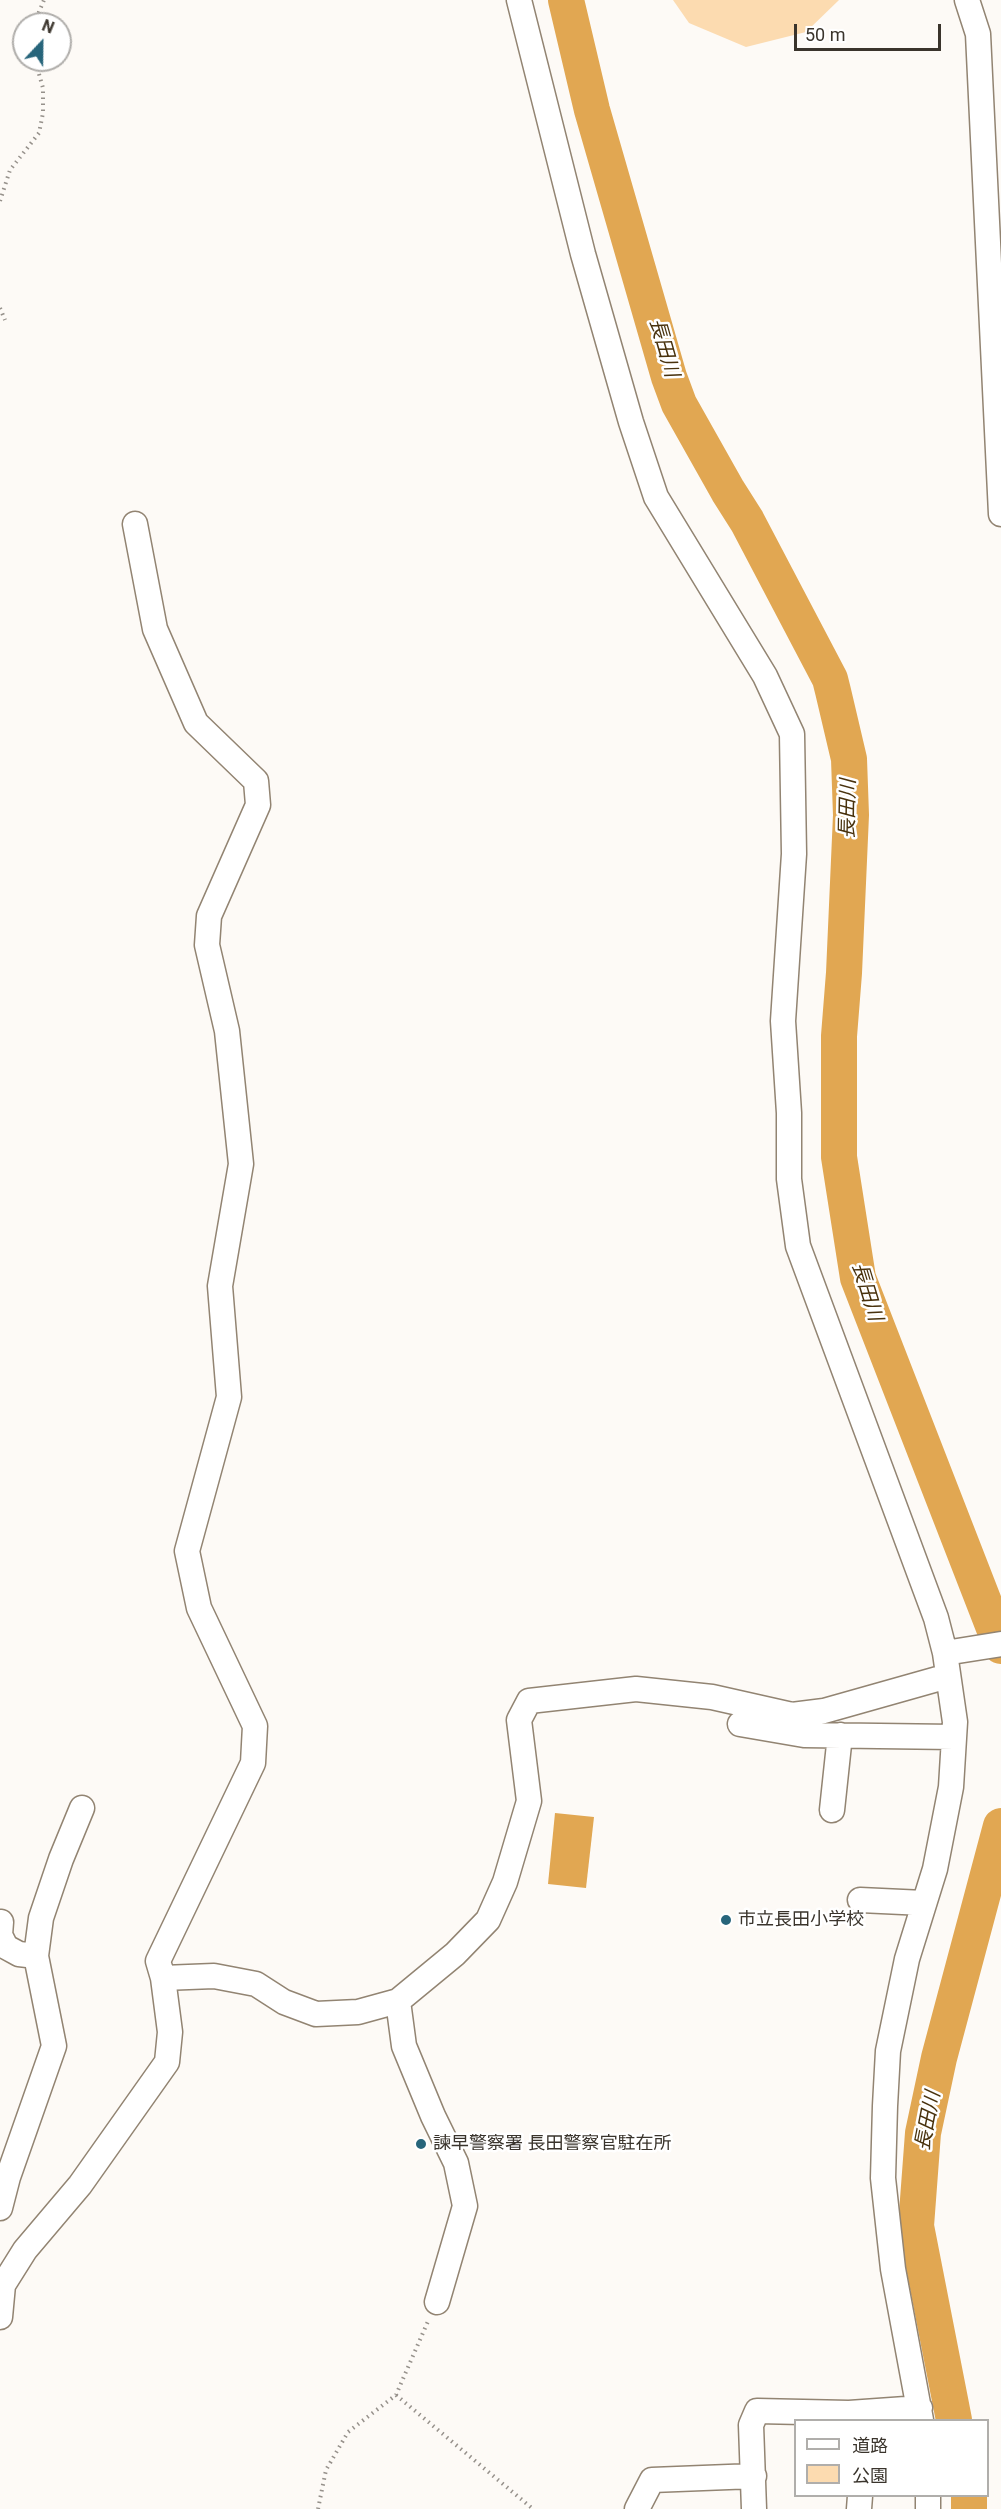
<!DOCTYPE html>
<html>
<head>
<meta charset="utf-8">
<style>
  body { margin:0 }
  #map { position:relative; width:1001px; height:2509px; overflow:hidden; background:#fdfaf6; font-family:Roboto,"Noto Sans JP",sans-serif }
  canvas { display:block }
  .legend { position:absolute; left:794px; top:2419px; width:195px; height:78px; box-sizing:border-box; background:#fff; border:2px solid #b0aeab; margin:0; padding:8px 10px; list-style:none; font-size:18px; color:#3a342c }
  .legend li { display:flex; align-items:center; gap:12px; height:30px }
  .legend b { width:30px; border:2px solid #b0aeab }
  .north { position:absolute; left:12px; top:12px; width:60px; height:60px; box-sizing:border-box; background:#fff; border:2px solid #b0aeab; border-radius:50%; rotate:22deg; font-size:16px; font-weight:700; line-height:24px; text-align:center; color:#3a342c }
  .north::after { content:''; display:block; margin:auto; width:21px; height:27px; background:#27657b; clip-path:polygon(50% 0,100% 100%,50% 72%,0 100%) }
  .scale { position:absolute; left:794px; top:24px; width:147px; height:27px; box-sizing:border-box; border:3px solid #3a342c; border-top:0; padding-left:8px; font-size:18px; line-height:21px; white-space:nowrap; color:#3a342c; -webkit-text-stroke:4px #fff; paint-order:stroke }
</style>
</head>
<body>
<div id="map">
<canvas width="1001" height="2509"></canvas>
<ul class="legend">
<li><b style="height:8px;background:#fff"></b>道路</li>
<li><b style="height:16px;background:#fcdbb0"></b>公園</li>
</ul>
<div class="north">N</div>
<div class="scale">50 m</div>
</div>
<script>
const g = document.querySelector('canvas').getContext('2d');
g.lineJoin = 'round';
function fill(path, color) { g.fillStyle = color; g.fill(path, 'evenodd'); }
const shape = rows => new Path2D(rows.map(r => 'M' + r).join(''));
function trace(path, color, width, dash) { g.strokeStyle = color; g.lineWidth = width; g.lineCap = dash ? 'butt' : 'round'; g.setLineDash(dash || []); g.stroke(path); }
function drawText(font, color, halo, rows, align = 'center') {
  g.font = font + ' Roboto,"Noto Sans JP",sans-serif'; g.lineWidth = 5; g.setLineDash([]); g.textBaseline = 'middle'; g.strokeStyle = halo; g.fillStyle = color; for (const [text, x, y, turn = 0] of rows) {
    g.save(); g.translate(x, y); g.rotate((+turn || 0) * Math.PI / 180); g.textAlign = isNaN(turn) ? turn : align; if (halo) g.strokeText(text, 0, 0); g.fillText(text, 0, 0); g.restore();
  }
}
const green = shape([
  [673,0,839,0,806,32,746,47,689,23]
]);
const water = shape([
  [555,1813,594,1817,586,1888,548,1884]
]);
const river = shape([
  [566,0,592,110,669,377,679,404,728,491,747,521,830,679,833,691,849,759,851,815,844,973,839,1036,839,1157,858,1278,1001,1646],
  [954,2420,916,2226,923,2133,939,2058,1001,1826],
  [969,2496,969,2509]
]);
const path = shape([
  [34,24,44,0],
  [0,201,10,170,39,133,43,113,43,88,35,60],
  [0,308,5,320],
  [396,2395,533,2509],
  [318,2509,326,2470,348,2432,396,2395,429,2319]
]);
const minor = shape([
  [519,0,583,254,631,422,656,497,765,676,792,734,794,854,783,1021,789,1113,789,1179,798,1246,936,1618,945,1653,955,1722,951,1787,935,1869,907,1959,888,2051,885,2106,883,2178,893,2269,921,2420],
  [967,0,978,34,1001,514],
  [945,1653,1001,1644],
  [740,1724,804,1735,954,1737],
  [832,1810,840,1735],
  [860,1900,924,1903],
  [1,1922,0,1935,6,1947,19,1954,36,1956],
  [163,1978,214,1976,256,1984,284,2002,316,2014,358,2012,398,2001,455,1954,488,1920,505,1882,529,1801,519,1720,529,1701,636,1689,712,1697,792,1715,824,1711,948,1676],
  [398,2001,404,2046,433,2116,456,2163,465,2206,437,2302],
  [0,2208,8,2177,54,2046,36,1956,41,1918,61,1859,82,1808],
  [0,2317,3,2285,25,2250,80,2185,167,2062,170,2032,163,1978,158,1961,253,1763,255,1726,199,1608,187,1551,229,1397,220,1286,241,1164,227,1031,207,945,209,916,258,805,256,781,196,723,155,629,135,524],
  [928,2496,928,2509],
  [637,2509,652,2480,754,2476],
  [754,2509,751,2425,757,2411,849,2413,920,2408],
  [859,2509,860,2496]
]);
const markers = [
  [726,1920,6,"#27657b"],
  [421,2144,6,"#27657b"]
];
const poiNames = [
  ["市立長田小学校",738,1920],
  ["諫早警察署 長田警察官駐在所",433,2144]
];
const waterNames = [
  ["長田川",663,348,74],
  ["長田川",849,809,-89],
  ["長田川",866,1292,73],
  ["長田川",929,2121,-79]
];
fill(green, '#fcdbb0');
fill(water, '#e1a752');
trace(river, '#e1a752', 36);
trace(minor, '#928472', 27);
trace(path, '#96918b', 4, [1.5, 4.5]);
trace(minor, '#fff', 24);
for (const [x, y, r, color] of markers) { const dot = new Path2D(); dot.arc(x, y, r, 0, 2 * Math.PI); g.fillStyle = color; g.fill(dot); trace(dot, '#fff', 2); }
drawText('18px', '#3a342c', '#fff', poiNames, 'left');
drawText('italic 20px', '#49320d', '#fff', waterNames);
</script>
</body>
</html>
